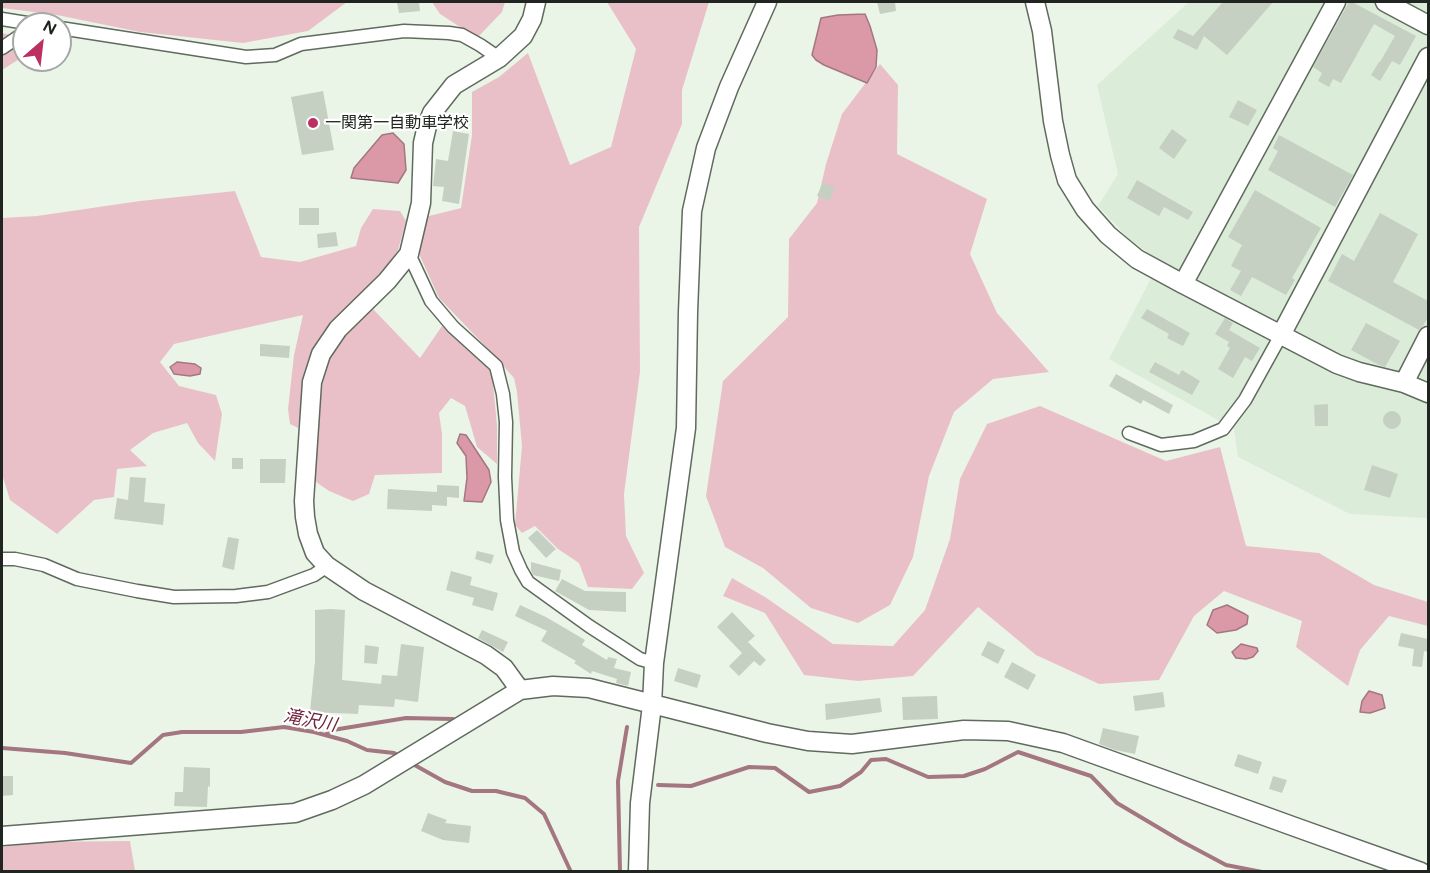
<!DOCTYPE html>
<html>
<head>
<meta charset="utf-8">
<style>
  body { margin:0 }
  #map { position:relative; width:1430px; height:873px; overflow:hidden; background:#eaf5e8; font-family:Figtree,sans-serif }
  canvas { display:block }
  .frame { position:absolute; inset:0; border:3px solid #212521; pointer-events:none }
  .north { position:absolute; left:12px; top:12px; width:60px; height:60px; box-sizing:border-box; background:#fff; border:2px solid #a6a8a6; border-radius:50%; rotate:28deg; font-size:16px; font-weight:700; line-height:24px; text-align:center; color:#212521 }
  .north::after { content:''; display:block; margin:auto; width:21px; height:27px; background:#bc2f61; clip-path:polygon(50% 0,100% 100%,50% 72%,0 100%) }
</style>
</head>
<body>
<div id="map">
<canvas width="1430" height="873"></canvas>
<div class="frame"></div>
<div class="north">N</div>
</div>
<script>
const g = document.querySelector('canvas').getContext('2d');
g.lineJoin = 'round';
function fill(path, color) { g.fillStyle = color; g.fill(path, 'evenodd'); }
const shape = rows => new Path2D(rows.map(r => 'M' + r).join(''));
function trace(path, color, width, dash) { g.strokeStyle = color; g.lineWidth = width; g.lineCap = dash ? 'butt' : 'round'; g.setLineDash(dash || []); g.stroke(path); }
function drawText(font, color, halo, rows, align = 'center') {
  g.font = font + ' Figtree,"Noto Sans JP",sans-serif'; g.lineWidth = 4.5; g.setLineDash([]); g.textBaseline = 'middle'; g.strokeStyle = halo; g.fillStyle = color; for (const [text, x, y, turn = 0] of rows) {
    g.save(); g.translate(x, y); g.rotate((+turn || 0) * Math.PI / 180); g.textAlign = isNaN(turn) ? turn : align; if (halo) g.strokeText(text, 0, 0); g.fillText(text, 0, 0); g.restore();
  }
}
const built = shape([
  [1189,2,1428,2,1428,518,1350,514,1238,457,1234,429,1109,359,1160,261,1129,239,1098,206,1118,174,1097,85]
]);
const green = shape([
  [2,2,347,2,308,31,243,43,140,32,57,15,2,8],
  [432,2,505,2,502,12,477,38,440,14],
  [607,2,709,2,682,90,682,124,639,227,640,372,624,494,626,536,644,573,632,589,588,587,579,563,558,549,535,526,522,533,515,525,522,446,517,392,514,378,489,350,439,298,420,256,419,232,425,217,461,208,472,135,472,92,499,77,528,53,570,165,611,147,636,49],
  [2,33,24,38,24,56,2,70],
  [880,64,898,85,897,154,987,199,970,254,997,313,1049,372,993,379,954,412,929,476,913,557,890,605,858,623,811,608,763,568,725,547,706,496,723,381,788,317,789,239,817,203,826,164,842,114],
  [235,191,261,257,300,262,356,246,361,228,373,209,400,211,406,221,398,250,303,387,298,428,290,424,288,409,294,355,303,315,174,344,160,362,179,386,216,395,222,414,215,461,198,443,187,423,153,433,130,450,147,466,117,469,114,497,94,500,57,534,10,500,2,474,2,218,37,216,140,201],
  [373,309,420,358,442,326,481,358,492,373,497,425,497,464,477,447,465,406,451,398,439,413,442,434,442,473,375,475,369,494,353,501,329,491,309,477,315,416,324,359,347,331],
  [1040,406,1166,461,1220,447,1246,546,1319,553,1374,585,1428,602,1428,626,1389,616,1360,650,1348,686,1296,647,1302,621,1224,591,1194,616,1159,680,1099,684,1036,655,978,607,913,676,858,681,804,675,765,613,723,596,732,578,765,597,833,644,893,646,925,610,950,539,960,479,987,424],
  [130,841,135,871,2,871,2,847,38,842]
]);
const water = shape([
  [865,14,870,26,877,50,876,67,867,83,824,65,816,60,812,55,821,18,838,15,865,14],
  [393,133,404,144,406,170,398,183,351,178,354,168,382,135,393,133],
  [177,362,195,364,201,368,200,374,190,376,174,374,170,367,177,362],
  [460,434,466,435,489,470,491,482,482,502,464,501,467,478,466,456,457,443,460,434],
  [1227,605,1245,614,1248,616,1247,624,1236,630,1217,633,1207,625,1213,610,1227,605],
  [1241,644,1257,648,1258,651,1253,657,1246,659,1236,658,1232,652,1241,644],
  [1369,691,1382,695,1385,708,1370,713,1360,712,1362,701,1369,691]
]);
const stream = shape([
  [325,735,333,730,406,718,453,719],
  [2,748,65,753,131,763,163,735,182,732,241,732,284,727,314,732,347,741,367,750,394,753,399,756],
  [411,763,445,782,472,791,496,791,525,798,544,814,571,872],
  [658,785,691,786,749,767,775,768,809,792,840,786,861,772,871,760,886,759,928,777,964,776,985,769,1018,752,1091,776,1117,803,1181,841,1226,865,1262,872],
  [620,872,618,781,627,727]
]);
const building = shape([
  [397,2,419,2,420,11,399,13],
  [877,2,895,2,896,11,880,14],
  [1223,2,1273,2,1227,55,1204,36,1197,50,1173,38,1178,29,1193,36],
  [1349,2,1352,2,1416,36,1400,65,1392,61,1380,81,1371,75,1379,62,1380,62,1395,36,1374,24,1341,83,1333,79,1329,87,1318,81,1322,73,1313,67],
  [323,91,334,150,302,155,291,97],
  [1238,100,1257,110,1248,126,1229,117],
  [1172,129,1187,140,1174,159,1159,148],
  [453,131,469,134,459,204,442,201,444,187,433,186,436,159,448,161],
  [1279,135,1353,175,1335,207,1268,170,1278,151,1273,148],
  [1137,180,1193,212,1188,220,1164,207,1159,216,1127,198],
  [823,182,835,188,829,201,817,196],
  [1255,190,1321,228,1292,278,1295,280,1286,295,1252,277,1241,296,1230,290,1241,271,1231,266,1242,245,1228,237],
  [299,208,319,208,319,225,299,225],
  [1380,213,1418,234,1393,282,1428,301,1428,317,1423,326,1419,330,1328,281,1342,254,1354,261],
  [336,232,338,246,318,248,317,234],
  [1147,309,1190,333,1183,346,1167,338,1169,334,1141,318],
  [1225,318,1233,323,1229,330,1260,348,1252,361,1245,357,1233,378,1218,369,1230,348,1227,346,1229,342,1215,334],
  [1366,323,1400,341,1385,367,1379,365,1351,350],
  [260,344,290,346,289,358,260,356],
  [1155,362,1179,375,1182,370,1200,381,1192,395,1149,372],
  [1116,374,1173,405,1169,414,1143,400,1141,404,1109,386],
  [1328,404,1328,426,1315,426,1314,405],
  '1383 420a9 9 0 1 1 18 0a9 9 0 1 1-18 0Z',
  [232,458,243,458,243,469,232,469],
  [260,459,286,459,285,483,260,483],
  [1372,465,1398,474,1390,498,1364,490],
  [130,477,146,478,144,502,165,504,163,525,114,519,117,498,128,500],
  [437,485,459,486,459,498,447,497,447,506,432,505,432,511,387,509,388,489,437,492],
  [537,530,556,549,546,558,528,538],
  [228,537,239,539,234,570,222,567],
  [477,551,494,555,491,564,475,559],
  [531,562,561,570,559,581,533,575,531,570],
  [451,571,472,577,470,585,498,593,493,611,472,605,474,598,446,590],
  [562,579,585,591,626,592,626,612,589,610,555,591],
  [520,605,546,617,585,640,582,645,607,660,608,657,617,659,614,668,631,672,628,686,616,683,617,679,592,671,591,674,574,663,576,661,541,641,547,631,515,616],
  [331,609,345,610,342,680,381,684,382,675,397,676,401,644,424,647,418,702,395,699,394,707,359,705,358,714,310,712,315,661,315,610],
  [732,612,755,636,748,642,766,660,760,666,754,661,739,676,729,666,742,653,717,627],
  [482,630,508,642,503,652,478,638],
  [1401,633,1428,639,1428,652,1424,651,1422,667,1412,666,1414,649,1398,646],
  [988,641,1005,650,998,664,981,655],
  [365,645,379,647,377,664,364,663],
  [1012,662,1036,675,1028,690,1004,677],
  [678,668,701,675,697,688,674,681],
  [1163,692,1165,707,1135,711,1133,696],
  [937,696,938,719,903,720,902,697],
  [880,698,882,712,826,720,825,704],
  [1103,728,1139,736,1135,754,1115,750,1099,744],
  [1238,754,1262,762,1258,774,1234,766],
  [184,767,210,768,210,787,208,786,207,807,174,806,175,792,183,792],
  [2,776,13,776,13,795,2,796],
  [1273,776,1287,780,1282,793,1269,789],
  [428,813,447,820,445,823,471,826,469,843,443,840,421,831]
]);
const street = shape([
  [2,19,33,24],
  [60,28,246,57,275,55,301,44,404,31,449,33,462,35,480,45,499,58],
  [2,48,24,33],
  [409,254,431,301,453,327,496,366,503,394,506,422,505,477,507,520,513,552,521,570,528,582,589,626,640,659,654,663],
  [1129,433,1161,445,1194,441,1223,429,1245,400,1281,335],
  [2,559,15,559,44,565,77,579,137,591,174,597,236,596,268,592,314,575,327,566]
]);
const secondary = shape([
  [1035,2,1042,31,1053,121,1060,155,1067,180,1085,209,1108,235,1137,259,1183,284],
  [1336,2,1183,284,1337,364,1359,372,1404,383,1428,336],
  [1385,2,1428,25],
  [1281,335,1428,57],
  [1404,383,1428,393],
  [520,690,504,668,486,655,364,591,327,566,315,553,308,534,305,517,304,501,312,382,321,354,338,329,387,281,409,254,421,203,423,143,427,126,432,113,454,85,499,58,523,36,532,19,536,2],
  [2,836,295,813,332,800,364,785,520,690,553,686,589,688,767,733,808,741,852,744,964,730,1008,731,1063,743,1295,827,1421,872],
  [638,872,640,803,652,705,654,663,686,428,688,312,692,211,706,148,729,87,767,2]
]);
const markers = [
  [313,123,6,"#bc2f61"]
];
const poiNames = [
  ["一関第一自動車学校",325,123]
];
const waterNames = [
  ["滝沢川",310,721,11]
];
fill(built, '#dbecd8');
fill(green, '#eac0c8');
fill(water, '#db99a8');
trace(water, '#a37680', 1.5);
trace(stream, '#a37680', 4);
fill(building, '#c5d0c3');
trace(street, '#606a5e', 15);
trace(secondary, '#606a5e', 21);
trace(street, '#fff', 12);
trace(secondary, '#fff', 18);
for (const [x, y, r, color] of markers) { const dot = new Path2D(); dot.arc(x, y, r, 0, 2 * Math.PI); g.fillStyle = color; g.fill(dot); trace(dot, '#fff', 2); }
drawText('16px', '#212521', '#fff', poiNames, 'left');
drawText('italic 18px', '#70233b', '#fff', waterNames);
</script>
</body>
</html>
